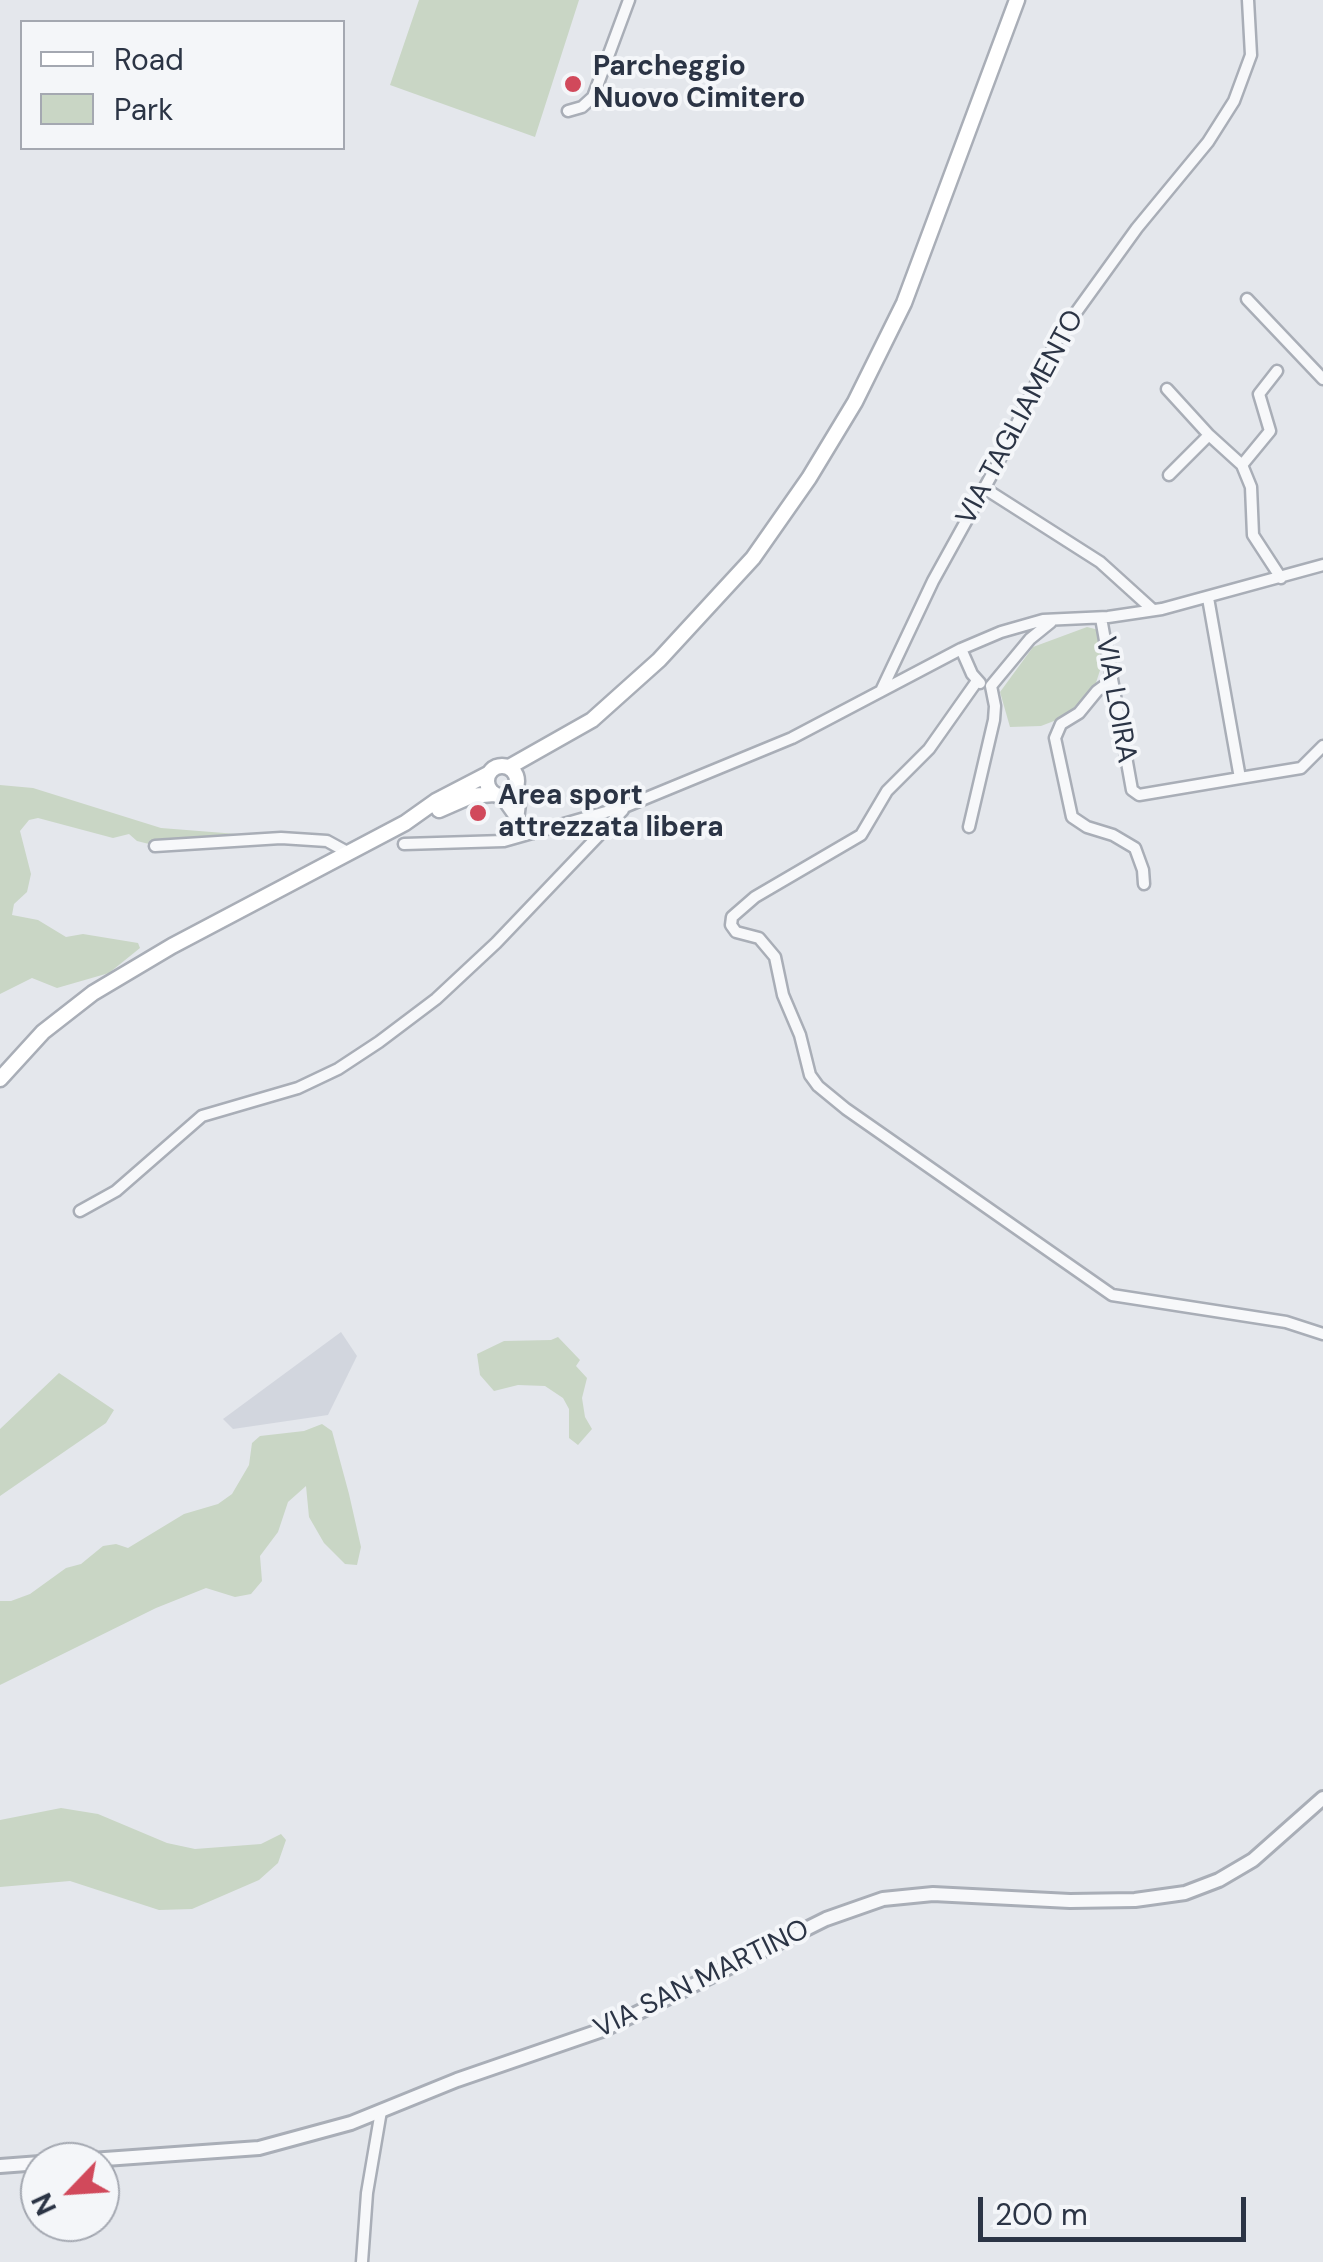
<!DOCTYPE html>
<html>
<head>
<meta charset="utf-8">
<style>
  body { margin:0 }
  #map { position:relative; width:1323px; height:2262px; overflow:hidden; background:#e4e7ec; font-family:"DM Sans",sans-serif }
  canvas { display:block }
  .legend { position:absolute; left:20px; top:20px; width:325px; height:130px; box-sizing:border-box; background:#f4f6f9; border:2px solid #a4a8b1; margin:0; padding:12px 18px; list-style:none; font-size:30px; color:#2b3445 }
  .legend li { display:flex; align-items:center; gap:20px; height:50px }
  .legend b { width:50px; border:2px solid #a4a8b1 }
  .north { position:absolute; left:20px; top:2142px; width:100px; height:100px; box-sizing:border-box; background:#f4f6f9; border:2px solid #a4a8b1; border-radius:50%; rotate:245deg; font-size:28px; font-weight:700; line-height:40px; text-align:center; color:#2b3445 }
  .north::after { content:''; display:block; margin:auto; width:35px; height:45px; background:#d1495b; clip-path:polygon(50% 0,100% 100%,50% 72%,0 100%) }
  .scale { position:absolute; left:978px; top:2197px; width:268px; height:45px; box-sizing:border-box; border:5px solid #2b3445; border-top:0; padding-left:12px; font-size:30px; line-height:35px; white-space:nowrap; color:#2b3445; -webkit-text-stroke:8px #f4f6f9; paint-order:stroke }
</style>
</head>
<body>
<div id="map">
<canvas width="1323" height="2262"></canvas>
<ul class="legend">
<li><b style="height:12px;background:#fff"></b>Road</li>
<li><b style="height:28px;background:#c9d6c5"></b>Park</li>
</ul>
<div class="north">N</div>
<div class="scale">200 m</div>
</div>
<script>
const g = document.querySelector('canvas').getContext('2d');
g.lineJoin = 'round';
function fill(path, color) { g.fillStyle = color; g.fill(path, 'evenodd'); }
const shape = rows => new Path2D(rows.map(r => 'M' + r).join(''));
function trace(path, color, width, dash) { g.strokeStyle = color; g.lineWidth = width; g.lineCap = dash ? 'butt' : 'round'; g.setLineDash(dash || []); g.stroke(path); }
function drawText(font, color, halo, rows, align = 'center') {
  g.font = font + ' "DM Sans",sans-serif'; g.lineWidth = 8; g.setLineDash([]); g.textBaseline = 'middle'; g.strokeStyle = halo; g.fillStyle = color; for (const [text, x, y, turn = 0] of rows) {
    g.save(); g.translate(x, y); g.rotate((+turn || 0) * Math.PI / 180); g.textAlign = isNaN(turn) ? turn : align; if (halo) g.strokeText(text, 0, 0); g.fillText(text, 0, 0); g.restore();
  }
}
const built = shape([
  [341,1332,357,1356,328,1415,233,1429,223,1419]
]);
const green = shape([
  [419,0,579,0,535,137,390,85],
  [1087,627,1099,630,1102,664,1094,689,1072,714,1041,726,1010,727,1000,692,1033,647],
  [0,785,33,788,161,828,237,834,203,841,153,845,137,841,129,834,113,838,38,818,29,820,20,831,31,874,27,892,14,904,12,915,38,920,66,937,83,934,138,943,140,948,109,973,57,988,32,978,0,994],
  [558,1337,580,1360,576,1366,587,1378,582,1398,585,1417,592,1429,578,1445,569,1438,569,1409,563,1398,545,1386,518,1385,494,1391,480,1375,477,1354,504,1341,551,1340],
  [59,1373,114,1410,106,1423,0,1496,0,1429],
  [322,1424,332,1431,349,1494,361,1547,357,1565,345,1564,324,1543,309,1517,306,1486,288,1502,278,1532,260,1556,262,1581,251,1594,235,1597,206,1588,156,1608,0,1685,0,1601,11,1601,30,1594,66,1568,81,1564,103,1546,116,1544,128,1548,184,1514,218,1504,232,1494,249,1465,252,1443,260,1436,304,1431],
  [61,1808,98,1814,167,1843,195,1849,261,1844,281,1834,286,1840,278,1863,259,1880,192,1909,159,1910,70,1881,0,1887,0,1820]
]);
const minor = shape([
  [568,111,582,107,593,97,629,0],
  [1247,299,1323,379],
  [1277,371,1259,394,1270,431,1242,465,1251,487,1253,535,1281,578],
  [1167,389,1209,435],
  [1169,475,1209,435,1242,465],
  [984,488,1100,562,1153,610],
  [1101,618,1132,790,1139,795,1240,778,1208,598],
  [961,649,972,674,980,683],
  [1112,680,1097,691,1079,713,1061,724,1055,738,1072,817,1087,827,1113,835,1135,848,1143,870,1144,884],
  [977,681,929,749,887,791,861,835,755,897,732,917,731,925,736,932,759,938,775,957,783,995,800,1035,810,1075,818,1086,846,1109,1112,1295,1286,1322,1323,1334],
  [991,686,1030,639,1051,622],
  [881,691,933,581,996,467,1059,336,1137,228,1208,142,1234,101,1251,55,1248,0],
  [1240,778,1301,768,1323,746],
  [514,790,520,804,518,820],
  [500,796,520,824,533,833],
  [969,827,994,720,995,706,991,686],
  [404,844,504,841,627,806,792,738,961,649,1001,632,1043,620,1108,617,1162,609,1323,565],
  [155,846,281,838,327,841,349,853],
  [80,1211,116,1191,202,1116,298,1088,338,1069,379,1042,436,999,496,943,623,810],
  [362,2262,367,2193,381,2111]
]);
const tertiary = shape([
  [63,2162,259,2148,351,2123,457,2080,605,2029,826,1919,883,1899,933,1894,1070,1901,1135,1900,1185,1893,1219,1880,1253,1860,1323,1798],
  [0,2166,40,2163]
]);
const secondary = shape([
  '487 781a15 15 0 1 1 30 0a15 15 0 1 1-30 0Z',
  [509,767,592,720,659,660,753,558,809,478,855,402,904,303,1017,0],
  [439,810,471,796,494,794],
  [0,1079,43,1032,93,993,172,946,405,823,436,801,488,774]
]);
const markers = [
  [573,84,10,"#d1495b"],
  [478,813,10,"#d1495b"]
];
const poiNames = [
  ["Parcheggio",593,68],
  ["Nuovo Cimitero",593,100],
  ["Area sport",498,797],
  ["attrezzata libera",498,829]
];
const streetNames = [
  ["VIA TAGLIAMENTO",1021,418,-62],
  ["VIA LOIRA",1115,700,80],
  ["VIA SAN MARTINO",702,1980,-26]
];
fill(built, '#d2d6de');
fill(green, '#c9d6c5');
trace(minor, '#a9aeb7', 15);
trace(tertiary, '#a9aeb7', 18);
trace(secondary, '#a9aeb7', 19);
trace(minor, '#f7f8fa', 10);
trace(tertiary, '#f7f8fa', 12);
trace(secondary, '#fff', 14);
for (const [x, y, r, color] of markers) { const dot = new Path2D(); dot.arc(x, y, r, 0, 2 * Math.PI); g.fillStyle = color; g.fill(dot); trace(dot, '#f4f6f9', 4); }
drawText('bold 28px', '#2b3445', '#f4f6f9', poiNames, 'left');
drawText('28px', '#2b3445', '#f4f6f9', streetNames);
</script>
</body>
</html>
